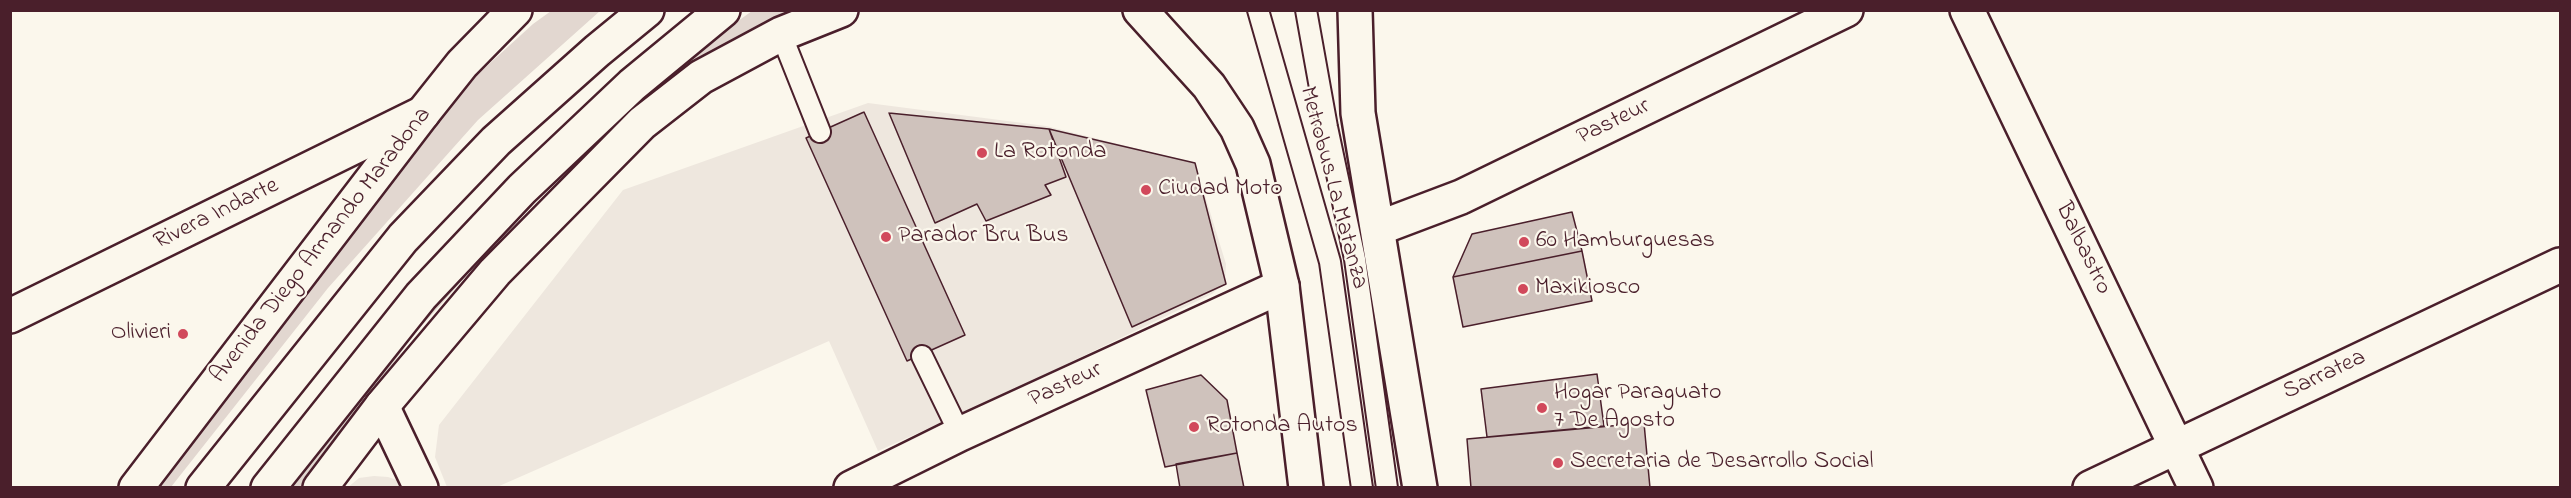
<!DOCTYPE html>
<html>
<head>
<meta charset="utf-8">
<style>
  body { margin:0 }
  #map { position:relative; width:2571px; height:498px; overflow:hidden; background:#fbf7ec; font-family:"Indie Flower",sans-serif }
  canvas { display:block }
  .frame { position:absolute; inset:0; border:12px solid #4a1f2b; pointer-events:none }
</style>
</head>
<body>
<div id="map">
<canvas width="2571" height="498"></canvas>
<div class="frame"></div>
</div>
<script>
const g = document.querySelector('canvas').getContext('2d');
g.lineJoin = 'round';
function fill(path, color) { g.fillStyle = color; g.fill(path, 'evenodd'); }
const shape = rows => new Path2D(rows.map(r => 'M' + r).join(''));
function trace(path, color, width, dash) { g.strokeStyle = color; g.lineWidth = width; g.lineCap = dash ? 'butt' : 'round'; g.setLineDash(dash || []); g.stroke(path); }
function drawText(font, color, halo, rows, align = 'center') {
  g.font = font + ' "Indie Flower",sans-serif'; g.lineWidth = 4.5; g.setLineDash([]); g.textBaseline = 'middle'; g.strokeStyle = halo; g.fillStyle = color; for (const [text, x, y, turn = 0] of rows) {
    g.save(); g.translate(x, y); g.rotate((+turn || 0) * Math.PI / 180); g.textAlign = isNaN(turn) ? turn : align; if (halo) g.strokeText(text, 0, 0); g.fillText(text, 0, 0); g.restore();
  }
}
const built = shape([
  [868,103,1046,126,1195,163,1226,264,1225,282,1212,294,998,397,878,451,829,341,497,487,447,487,435,457,439,425,623,190],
  [374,476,388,477,400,481,407,488,347,488,359,478]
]);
const green = shape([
  [551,11,600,11,478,120,328,288,171,487,149,488,445,111,476,76,533,24],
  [752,11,795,11,731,42,667,80,569,161,417,331,300,487,285,488,402,334,476,251,570,155,681,62]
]);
const building = shape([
  [864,112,965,335,907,361,806,138,864,112],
  [889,113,1049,129,1066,177,1045,185,1051,195,986,221,977,204,935,223,889,113],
  [1049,129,1195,163,1226,284,1132,327,1049,129],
  [1572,212,1582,251,1453,277,1472,234,1572,212],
  [1582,251,1592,301,1463,327,1453,277,1582,251],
  [1597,374,1604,426,1487,437,1481,389,1597,374],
  [1201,375,1227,400,1237,453,1165,467,1146,390,1201,375],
  [1644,423,1650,488,1471,488,1467,439,1644,423],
  [1237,453,1244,488,1180,488,1176,464,1237,453]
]);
const lane = shape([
  [1258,10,1330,262,1362,488],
  [1306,10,1327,127,1355,259,1387,488],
  [781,34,820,132],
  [922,356,960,434]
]);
const street = shape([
  [1967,10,2196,488],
  [1379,228,1461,197,1846,10],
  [10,316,423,113],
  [382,406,421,488],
  [851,488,960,434,1282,286],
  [2090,488,2560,265]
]);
const secondary = shape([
  [136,488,423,113,462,64,515,10],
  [320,488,382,406,495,272,642,123,701,77,781,34,841,10]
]);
const primary = shape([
  [203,488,403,238,496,141,597,51,647,10],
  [268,488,421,296,522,189,632,85,723,10]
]);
const highway = shape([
  [1140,10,1209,86,1237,128,1253,164,1282,286,1306,488],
  [1355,10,1358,113,1420,488]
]);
const markers = [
  [982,153,6,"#d1495b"],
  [1146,190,6,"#d1495b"],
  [886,237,6,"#d1495b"],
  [1524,242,6,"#d1495b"],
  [1523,289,6,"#d1495b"],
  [183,334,6,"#d1495b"],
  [1542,408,6,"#d1495b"],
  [1194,427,6,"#d1495b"],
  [1558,463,6,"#d1495b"]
];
const streetNames = [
  ["Pasteur",1614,123,-26],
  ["Metrobus La Matanza",1332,188,75],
  ["Rivera Indarte",217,215,-26],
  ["Avenida Diego Armando Maradona",322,246,-52],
  ["Balbastro",2082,249,64],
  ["Sarratea",2325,376,-25],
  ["Pasteur",1066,386,-25]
];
const poiNames = [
  ["La Rotonda",994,153],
  ["Ciudad Moto",1158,190],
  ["Parador Bru Bus",898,237],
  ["60 Hamburguesas",1536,242],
  ["Maxikiosco",1535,289],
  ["Olivieri",171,334,"right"],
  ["Hogar Paraguato",1554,394],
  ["7 De Agosto",1554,422],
  ["Rotonda Autos",1206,427],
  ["Secretaria de Desarrollo Social",1570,463]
];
fill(built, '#eee7de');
fill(green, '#e2d7d0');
fill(building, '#cfc2bc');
trace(building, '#4a1f2b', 1.5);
trace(lane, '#4a1f2b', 24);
trace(street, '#4a1f2b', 38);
trace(secondary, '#4a1f2b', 38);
trace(primary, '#4a1f2b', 38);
trace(highway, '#4a1f2b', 38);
trace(lane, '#fbf7ec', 20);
trace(street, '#fbf7ec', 33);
trace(secondary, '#fbf7ec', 33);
trace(primary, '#fbf7ec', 33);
trace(highway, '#fbf7ec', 33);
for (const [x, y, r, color] of markers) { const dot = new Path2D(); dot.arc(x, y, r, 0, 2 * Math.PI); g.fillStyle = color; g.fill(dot); trace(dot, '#fbf7ec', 2); }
drawText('24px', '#4a1f2b', '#fbf7ec', streetNames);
drawText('24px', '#4a1f2b', '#fbf7ec', poiNames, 'left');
</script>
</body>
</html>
